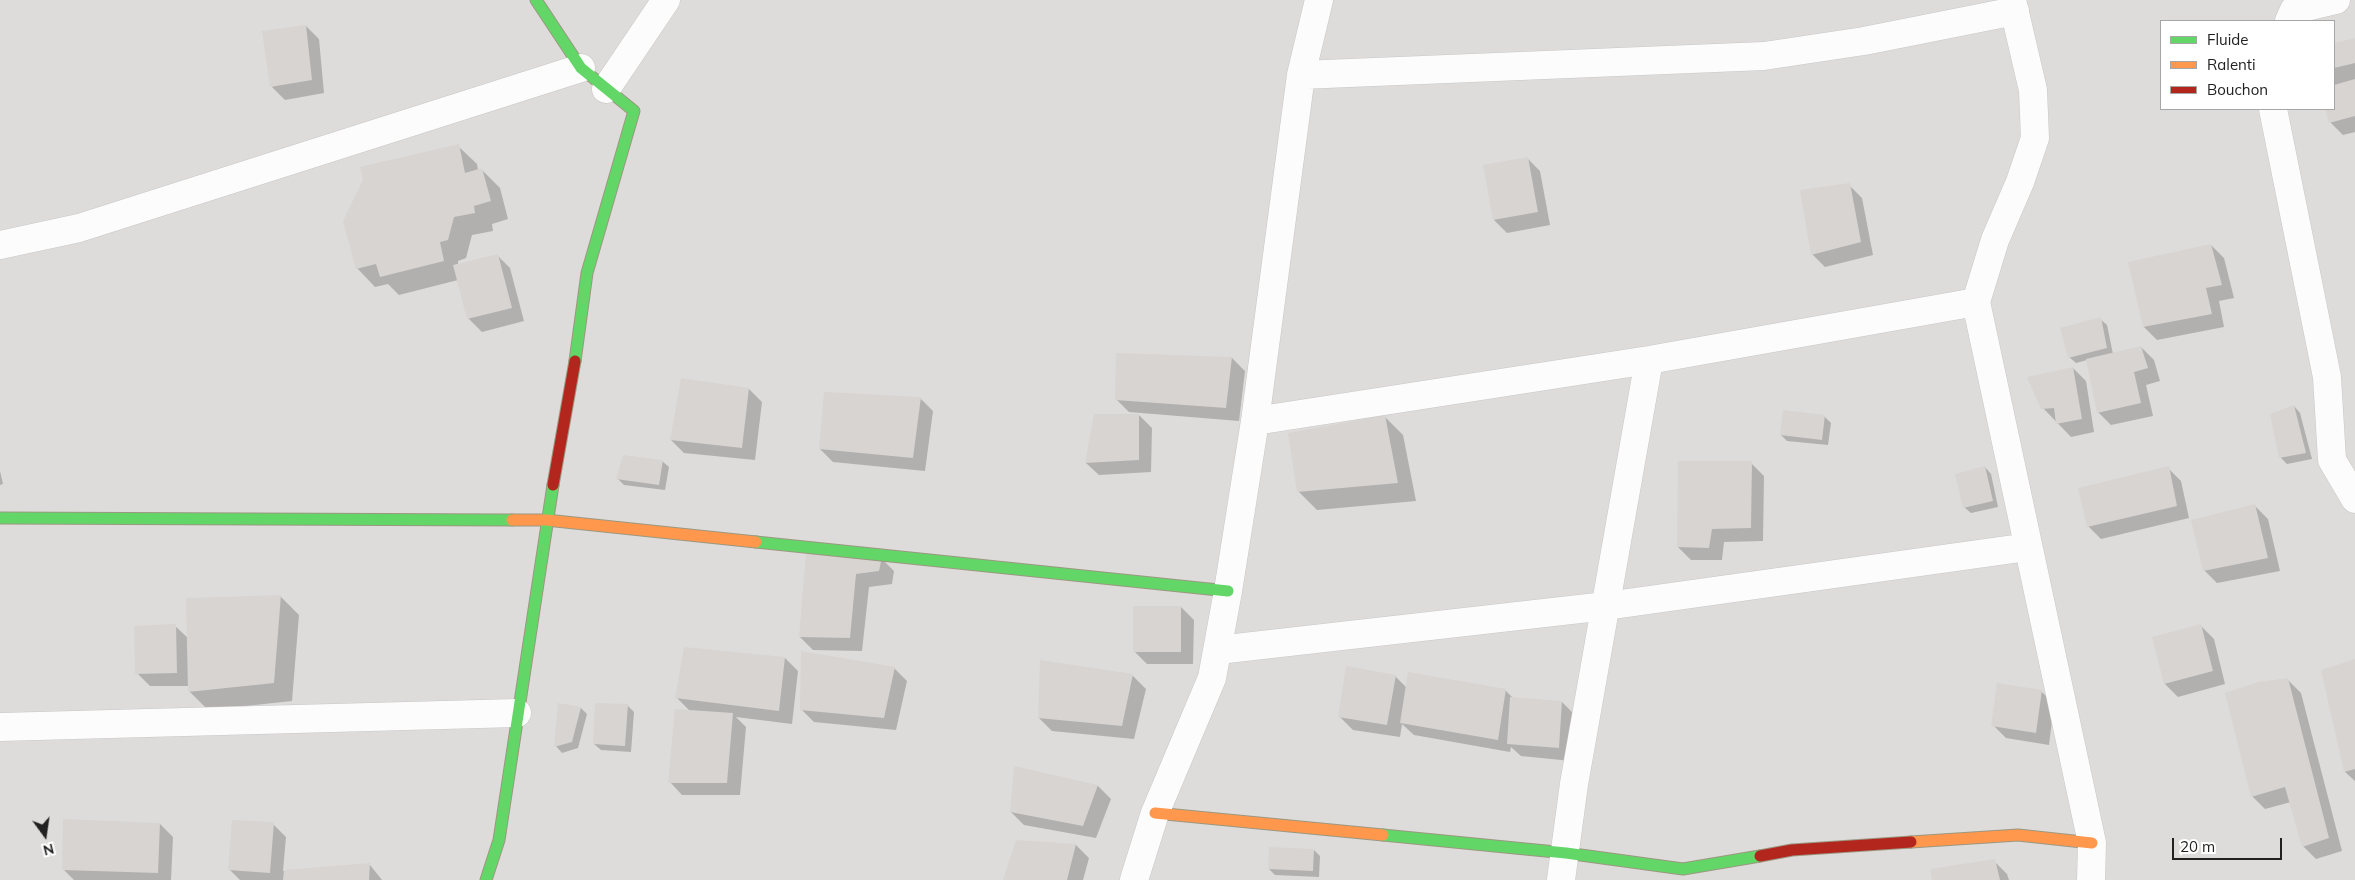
<!DOCTYPE html>
<html>
<head>
<meta charset="utf-8">
<style>
  body { margin:0 }
  #map { position:relative; width:2355px; height:880px; overflow:hidden; background:#efecea; font-family:Mulish,sans-serif }
  canvas { display:block }
  .legend { position:absolute; left:2160px; top:20px; width:175px; height:90px; box-sizing:border-box; background:#fff; border:1px solid #a6a6a6; margin:0; padding:6px 9px; list-style:none; font-size:15px; color:#212121 }
  .legend li { display:flex; align-items:center; gap:10px; height:25px }
  .legend b { width:25px; border:1px solid #a6a6a6 }
  .north { position:absolute; left:20px; top:810px; width:50px; height:50px; -webkit-text-stroke:4px #fff; paint-order:stroke; rotate:166deg; font-size:14px; font-weight:700; line-height:20px; text-align:center; color:#212121 }
  .north::after { content:''; display:block; margin:auto; width:18px; height:22px; background:#212121; clip-path:polygon(50% 0,100% 100%,50% 72%,0 100%) }
  .scale { position:absolute; left:2172px; top:838px; width:110px; height:22px; box-sizing:border-box; border:2px solid #212121; border-top:0; padding-left:6px; font-size:15px; line-height:18px; white-space:nowrap; color:#212121; -webkit-text-stroke:4px #fff; paint-order:stroke }
</style>
</head>
<body>
<div id="map">
<canvas width="2355" height="880"></canvas>
<ul class="legend">
<li><b style="height:6px;background:#63d668"></b>Fluide</li>
<li><b style="height:6px;background:#ff974d"></b>Ralenti</li>
<li><b style="height:6px;background:#b3261e"></b>Bouchon</li>
</ul>
<div class="north">N</div>
<div class="scale">20 m</div>
</div>
<script>
const g = document.querySelector('canvas').getContext('2d');
g.lineJoin = 'round';
function fill(path, color) { g.fillStyle = color; g.fill(path, 'evenodd'); }
const shape = rows => new Path2D(rows.map(r => 'M' + r).join(''));
function trace(path, color, width, dash) { g.strokeStyle = color; g.lineWidth = width; g.lineCap = dash ? 'butt' : 'round'; g.setLineDash(dash || []); g.stroke(path); }
const residential = shape([
  [0,0,2355,0,2355,880,0,880],
  [2161,21,2334,21,2334,109,2161,109]
]);
const shadow = shape([
  [306,26,319,39,324,93,285,100,272,87],
  [2355,40,2355,132,2343,135,2330,122,2327,109,2334,109,2334,45],
  [458,146,477,164,478,170,481,169,500,188,508,219,492,224,493,231,472,235,466,258,458,261,458,265,497,255,510,268,524,321,482,332,469,319,458,280,399,295,388,284,375,287,357,268],
  [1527,158,1540,171,1550,225,1507,233,1494,220],
  [1849,185,1862,198,1873,255,1825,267,1812,254],
  [2211,245,2224,258,2234,298,2219,301,2224,327,2157,340,2144,327,2130,263],
  [2100,319,2107,325,2113,354,2141,347,2154,360,2160,381,2146,385,2153,416,2111,425,2098,412,2087,360,2076,363,2069,357],
  [1232,358,1245,371,1239,421,1129,412,1116,399],
  [2073,368,2086,381,2094,432,2071,437,2043,408],
  [749,389,762,402,755,460,684,453,671,440],
  [920,398,933,411,925,471,833,462,820,449],
  [2294,406,2300,413,2312,459,2287,464,2281,458],
  [1138,414,1152,428,1151,472,1099,475,1086,463],
  [1384,416,1403,435,1416,501,1317,510,1298,491],
  [1824,416,1831,423,1828,445,1787,441,1781,435],
  [662,461,669,467,665,490,624,485,618,479],
  [1751,463,1764,476,1763,541,1724,542,1722,560,1691,560,1678,547],
  [1985,467,1991,474,1998,507,1971,513,1964,507],
  [2168,468,2181,481,2189,518,2101,539,2088,526],
  [0,471,3,484,0,485],
  [2255,506,2268,519,2280,571,2217,583,2204,570],
  [807,553,881,558,894,571,892,584,869,587,862,651,813,650,800,637],
  [280,596,299,615,292,701,208,710,189,691,189,686,150,686,137,673,175,626,188,638],
  [1181,607,1194,620,1193,664,1147,664,1134,651],
  [2201,626,2214,639,2225,684,2178,697,2165,684,2154,637],
  [785,658,798,671,792,724,736,717,746,727,740,795,682,795,670,782,690,711,677,698],
  [1041,661,1133,676,1146,689,1134,739,1052,731,1039,718],
  [2355,662,2355,781,2345,772],
  [894,668,907,681,896,730,814,722,801,709],
  [1395,676,1407,688,1505,690,1513,698,1562,702,1575,715,1571,761,1521,756,1511,747,1510,752,1414,735,1402,724,1400,737,1353,730,1340,717],
  [2288,680,2301,693,2342,851,2316,859,2303,846,2291,802,2265,809,2252,796],
  [2041,691,2054,704,2049,745,2006,738,1993,725],
  [627,705,634,712,631,752,601,750,594,744],
  [581,708,587,714,578,748,562,753,556,746],
  [1016,767,1098,786,1111,799,1096,838,1024,825,1011,812],
  [160,824,173,837,171,880,74,880,63,869],
  [273,824,286,837,283,871,370,865,382,880,240,880,230,870],
  [1017,842,1076,845,1089,858,1083,880,1004,880],
  [1314,850,1320,856,1319,877,1275,875,1269,869],
  [1994,861,2007,874,2009,880,1934,880]
]);
const building = shape([
  [306,25,312,80,270,87,262,31],
  [2355,38,2355,63,2334,68,2334,43],
  [2355,79,2355,116,2329,123,2325,109,2334,109,2334,85],
  [459,144,465,173,482,168,491,201,474,206,475,213,454,217,448,240,440,242,444,261,380,277,376,264,356,269,343,221,363,180,360,167],
  [1528,157,1538,212,1493,220,1483,165],
  [1850,183,1861,242,1811,255,1800,190],
  [2211,244,2222,285,2206,288,2212,314,2143,327,2128,262],
  [498,254,512,308,467,319,453,265],
  [2101,317,2107,348,2068,358,2060,328],
  [2141,346,2148,368,2134,372,2141,403,2097,413,2086,359],
  [1116,353,1232,357,1226,408,1115,400],
  [2073,367,2082,419,2056,424,2054,408,2041,409,2027,377],
  [681,378,749,388,742,448,670,440],
  [824,392,921,397,913,458,819,449],
  [2294,405,2306,453,2279,458,2270,414],
  [1783,410,1825,415,1822,440,1780,435],
  [1094,414,1139,414,1139,460,1085,463],
  [1385,415,1398,483,1297,492,1288,433],
  [623,455,663,460,659,485,616,479],
  [1678,461,1752,461,1751,528,1712,529,1709,548,1677,547],
  [1985,466,1993,501,1963,508,1955,474],
  [2169,466,2177,506,2087,527,2078,488],
  [2255,504,2268,558,2203,571,2191,520],
  [806,552,882,557,879,571,856,574,850,638,799,637],
  [281,595,274,683,188,692,186,598],
  [1133,606,1181,606,1181,652,1133,652],
  [176,624,177,673,135,674,134,626],
  [2201,624,2213,671,2164,684,2152,637],
  [684,647,785,657,779,711,675,698],
  [801,651,895,667,884,718,800,710],
  [2355,659,2355,769,2344,772,2321,670],
  [1040,660,1133,674,1122,726,1038,718],
  [1346,666,1396,675,1387,725,1338,717],
  [1408,672,1506,689,1498,740,1400,723],
  [2288,678,2329,838,2302,847,2285,787,2251,797,2225,693,2258,682],
  [1997,683,2042,690,2036,733,1991,726],
  [1510,697,1562,701,1559,748,1507,744],
  [558,703,581,707,572,742,554,747],
  [595,703,628,704,625,746,593,744],
  [675,709,733,713,727,783,668,783],
  [1014,766,1098,785,1083,826,1010,812],
  [63,819,160,823,158,873,62,870],
  [232,820,274,822,270,873,228,870],
  [1016,840,1076,844,1067,880,1003,880],
  [1269,847,1314,849,1313,871,1268,869],
  [1995,859,2000,880,1932,880,1930,869],
  [370,863,369,880,283,880,284,870]
]);
const street = shape([
  [2012,0,2033,90,2035,138,2020,182,1995,240,1976,302,2092,843,2091,880],
  [2289,21,2294,10,2336,0],
  [1301,75,1764,56,1864,41,2015,11],
  [606,89,666,0],
  [2273,109,2327,377,2332,460,2355,499],
  [0,245,79,228,581,68],
  [1255,421,1649,360,1976,302],
  [1218,650,1606,606,2028,547],
  [0,727,517,713],
  [1134,880,1155,813,1212,678,1228,591,1255,421,1301,75,1319,0],
  [1561,880,1574,784,1649,360]
]);
const fast = shape([
  [536,0,581,68,634,111,587,273,575,361],
  [0,518,512,520],
  [756,542,1228,591],
  [1383,835,1566,853,1683,869,1760,856],
  [486,880,499,840,553,485]
]);
const slow = shape([
  [512,520,546,520,756,542],
  [1155,813,1383,835],
  [1911,842,2018,835,2092,843]
]);
const jam = shape([
  [553,485,575,361],
  [1760,856,1792,850,1911,842]
]);
fill(residential, '#dedcdb');
fill(shadow, '#0003');
fill(building, '#d7d4d2');
trace(street, '#c8c7c6', 29);
trace(fast, '#9b9880', 13);
trace(slow, '#9b9880', 13);
trace(jam, '#9b9880', 13);
trace(street, '#fdfcfc', 28);
trace(fast, '#63d668', 11);
trace(slow, '#ff974d', 11);
trace(jam, '#b3261e', 11);
</script>
</body>
</html>
